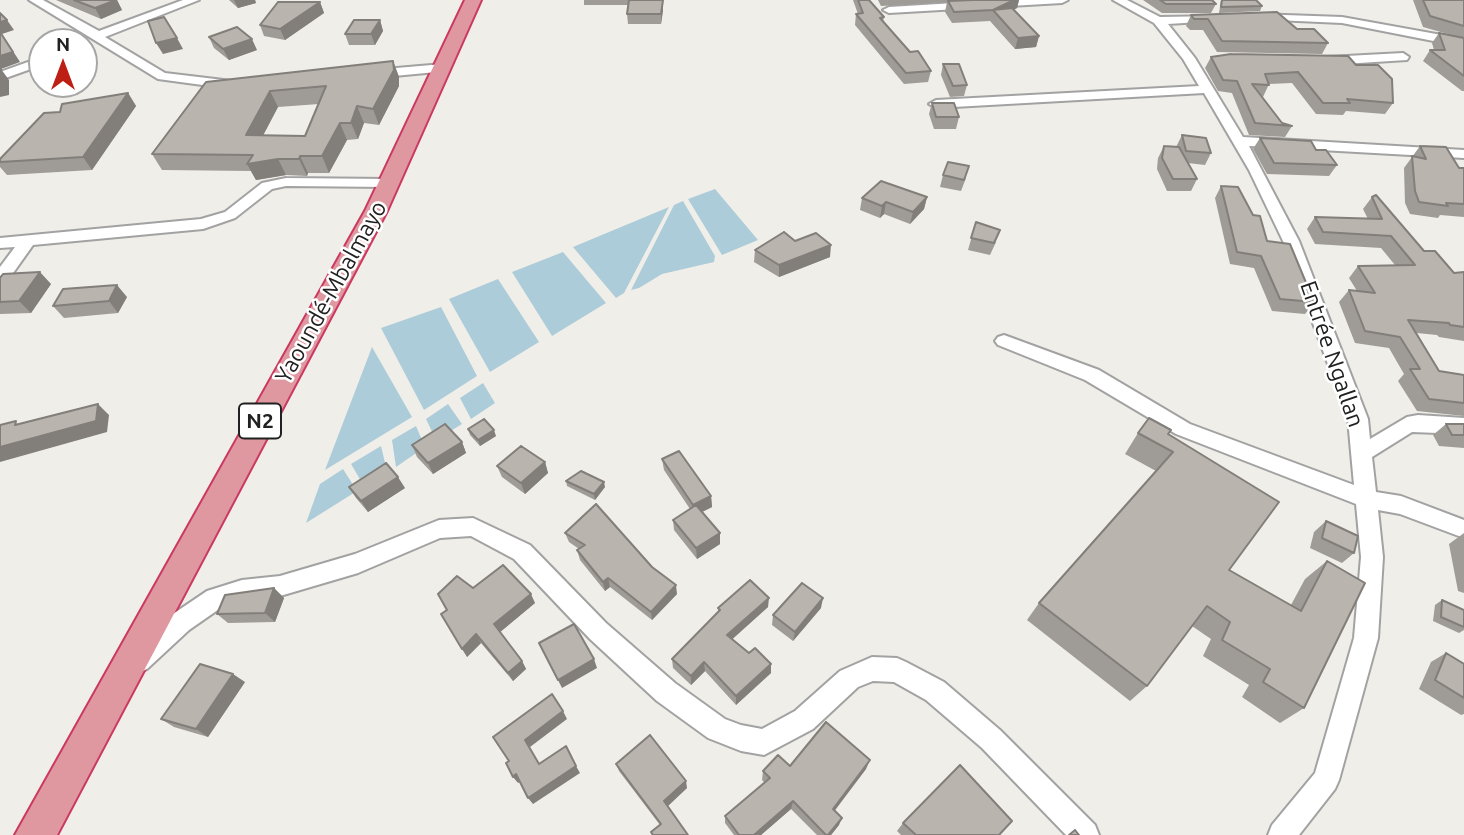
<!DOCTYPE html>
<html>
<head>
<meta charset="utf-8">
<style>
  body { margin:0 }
  #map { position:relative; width:1464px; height:835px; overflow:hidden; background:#f0eee8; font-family:Ubuntu,sans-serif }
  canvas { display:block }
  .north { position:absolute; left:28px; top:28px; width:70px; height:70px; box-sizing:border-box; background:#fff; border:2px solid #a6a6a6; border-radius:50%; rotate:0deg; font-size:19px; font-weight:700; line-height:28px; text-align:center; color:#212121 }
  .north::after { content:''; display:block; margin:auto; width:24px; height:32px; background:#be1f14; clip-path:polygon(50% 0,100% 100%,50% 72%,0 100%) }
</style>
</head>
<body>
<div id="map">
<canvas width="1464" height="835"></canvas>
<div class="north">N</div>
</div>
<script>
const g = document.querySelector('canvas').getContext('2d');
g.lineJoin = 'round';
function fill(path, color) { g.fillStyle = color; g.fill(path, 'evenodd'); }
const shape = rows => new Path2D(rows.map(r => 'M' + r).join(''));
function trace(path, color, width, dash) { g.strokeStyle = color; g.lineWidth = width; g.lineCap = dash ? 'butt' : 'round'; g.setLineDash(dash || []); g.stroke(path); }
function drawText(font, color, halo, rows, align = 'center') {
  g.font = font + ' Ubuntu,sans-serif'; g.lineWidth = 5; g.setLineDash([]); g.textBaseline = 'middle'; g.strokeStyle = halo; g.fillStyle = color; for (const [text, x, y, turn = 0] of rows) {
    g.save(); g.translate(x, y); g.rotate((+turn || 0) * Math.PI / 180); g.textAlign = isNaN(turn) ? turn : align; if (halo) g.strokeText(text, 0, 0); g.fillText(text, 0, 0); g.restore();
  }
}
const water = shape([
  [715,189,758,240,722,255,688,199],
  [683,201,715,256,714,262,662,274,639,288,631,290,674,205],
  [669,207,624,293,616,298,573,247],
  [563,252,606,303,552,336,512,272],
  [498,279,539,342,490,372,449,299],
  [441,307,477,376,424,410,381,328],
  [372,347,412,417,325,470],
  [483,383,495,403,471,419,460,398],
  [448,404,462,424,436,440,426,419],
  [416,426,425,447,396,467,392,440],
  [381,446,387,471,364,486,351,464],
  [343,469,357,491,306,523,320,484]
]);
const minor = shape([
  [29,0,43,0,99,31,183,0,199,0,105,37,165,73,232,81,238,85,232,89,158,79,29,0],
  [1004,0,1068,0,1062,3,889,13,883,10,889,7,1004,0],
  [1113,0,1127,0,1160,17,1220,16,1220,20,1216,21,1168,24,1195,58,1243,137,1464,150,1464,158,1249,146,1299,241,1368,419,1370,439,1407,417,1418,415,1464,418,1464,434,1412,432,1372,457,1376,492,1401,496,1464,520,1464,538,1400,514,1378,510,1383,557,1378,638,1339,780,1335,789,1299,835,1268,835,1272,825,1315,773,1354,638,1361,557,1356,504,1176,434,1085,380,998,345,995,341,998,337,1004,335,1099,370,1190,424,1354,485,1348,419,1283,241,1249,170,1204,93,936,108,929,104,936,100,1199,86,1183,59,1154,23,1113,0],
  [1257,14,1342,17,1464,39,1464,47,1342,23,1253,19,1253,15,1257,14],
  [1403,53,1409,57,1407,60,1327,65,1321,61,1327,57,1403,53],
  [42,57,42,65,0,80,0,72,42,57],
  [443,64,449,68,447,71,373,78,367,74,373,70,443,64],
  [286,178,389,179,396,183,389,187,286,186,272,189,235,218,203,229,33,245,6,283,0,285,0,267,15,247,0,248,0,238,201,219,225,212,262,183,286,178],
  [473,518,530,545,606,623,675,683,725,719,741,725,762,729,795,711,840,671,872,657,897,658,906,662,944,682,1000,730,1095,825,1099,835,1066,835,982,748,926,700,894,682,873,681,858,687,813,729,764,755,741,751,708,738,657,701,590,639,514,559,471,536,440,538,358,573,280,596,242,600,222,607,189,630,147,669,139,673,131,669,127,661,131,653,173,614,207,591,242,580,280,576,355,554,439,520,473,518]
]);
const highway = shape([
  [465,0,481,0,387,211,57,835,15,835,365,211,465,0]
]);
const wall = shape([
  [56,0,117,0,122,10,101,19],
  [229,0,255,0,256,3,238,8],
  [584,0,663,0,663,10,661,24,628,24,627,14,628,5,584,5],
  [853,0,869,0,884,17,883,22,910,52,931,71,928,82,904,84,855,25,856,14,858,14],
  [878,0,1019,0,1017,8,1014,10,1039,36,1036,47,1015,49,990,21,952,23,945,12,947,2,881,6],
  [1143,0,1212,0,1216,4,1211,13,1162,13],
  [1221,0,1256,0,1262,6,1260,11,1219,13],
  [1413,0,1464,0,1464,91,1462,91,1423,61,1430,50,1434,50,1432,43,1439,33,1455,36,1423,27],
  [320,2,324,13,285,40,264,36,260,25],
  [1191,15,1297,29,1328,43,1322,54,1217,52,1203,30,1190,30,1186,26],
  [380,20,383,31,375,45,349,45,345,34],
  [209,37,257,50,229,60,214,48],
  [1348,56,1393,103,1385,114,1346,111,1343,115,1316,114,1292,83,1269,84,1263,97,1262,96,1282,123,1292,126,1285,137,1249,135,1232,93,1218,91,1205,68,1211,57],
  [393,61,399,77,399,86,379,125,364,123,358,139,347,140,329,173,308,173,307,176,286,175,256,180,251,171,162,170,152,154,206,82],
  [319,104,305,136,263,135,278,107],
  [943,64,967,85,964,96,950,97,941,75],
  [128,93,136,106,92,170,7,175,0,167,0,159,60,112],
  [932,103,959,117,956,129,934,129,929,114],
  [1182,135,1211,153,1205,165,1188,163,1197,179,1191,191,1167,191,1157,169,1158,158,1164,146,1176,147],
  [1260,138,1316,150,1337,165,1329,176,1267,174,1253,149],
  [1420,146,1459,168,1464,168,1464,217,1440,215,1438,218,1410,214,1405,203,1404,168],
  [943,175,966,178,961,191,940,187],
  [1221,186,1267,241,1314,302,1305,314,1272,311,1254,268,1230,264,1215,198],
  [927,197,924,209,910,224,884,214,880,218,860,210,862,198],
  [1372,197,1424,251,1454,273,1464,272,1464,341,1439,337,1437,335,1417,333,1439,371,1464,375,1464,416,1417,411,1398,381,1404,374,1389,348,1355,343,1339,302,1349,290,1357,291,1349,278,1358,266,1395,265,1381,248,1315,244,1307,229,1315,217,1368,219,1363,209],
  [976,222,996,242,990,255,968,250],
  [795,241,830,257,779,277,754,262,755,250],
  [0,278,51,284,31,313,0,314],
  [127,297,118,313,64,318,53,306],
  [1446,424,1464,424,1464,448,1439,446,1433,435],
  [468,429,496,436,480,446,470,435],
  [1138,433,1168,434,1229,570,1291,605,1305,579,1327,561,1304,708,1280,723,1242,697,1249,685,1203,656,1211,639,1192,626,1147,686,1130,701,1027,620,1039,603,1156,471,1125,454],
  [462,442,466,453,433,474,417,457,412,445],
  [662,459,711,496,712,507,702,512,720,544,697,559,674,530,673,520,690,509,664,470],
  [545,462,548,473,525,494,502,477,497,466],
  [566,481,605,487,595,500,567,486],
  [349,487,405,488,368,512,356,498],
  [1326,521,1354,553,1342,563,1310,548,1314,532],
  [565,533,677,594,652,620,610,587,605,591,580,560,577,550,579,549,569,542],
  [1464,533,1464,593,1458,591,1449,544],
  [274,588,284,598,275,622,228,623,217,614],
  [473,588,535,603,500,632,522,661,526,669,513,681,481,643,467,657],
  [1442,600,1464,610,1464,630,1459,633,1433,621,1435,605],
  [768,607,732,639,749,653,771,664,771,673,736,705,705,671,691,685,673,668,672,659,718,612,718,608],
  [821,608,793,641,772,625,773,615],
  [1446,653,1464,664,1464,714,1461,715,1419,689,1431,662],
  [245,682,208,737,174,727,161,719],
  [616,764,687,788,667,806,688,835,652,835,651,832,660,825,619,771],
  [790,766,866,769,834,810,839,825,831,835,817,835,791,809,761,835,734,835,725,823,725,816,765,783,762,780,763,771],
  [903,823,999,835,901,835,897,831]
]);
const shadedWall = shape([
  [117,0,122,10,101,19,95,8],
  [234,0,255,0,256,3,238,8],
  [663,0,663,10,661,24,661,14],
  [1014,0,1019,0,1017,8,999,17,993,10,990,21,993,10],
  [320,2,324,13,285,40,280,29],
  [7,20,14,30,2,34,20,62,1,69,9,80,9,95,0,97,0,22],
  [380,20,383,31,375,45,371,34],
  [1039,36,1036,47,1015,49,1018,38],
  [177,38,183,49,163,54,156,43],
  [252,39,257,50,229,60,223,49],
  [393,61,399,77,399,86,379,125,373,109],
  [270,91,278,107,255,151,246,135],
  [128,93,136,106,92,170,83,157],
  [357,106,364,123,358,139,351,123],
  [340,123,347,140,329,173,322,156],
  [300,156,308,173,307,176,299,159],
  [278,159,286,175,256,180,247,164],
  [927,197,924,209,910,224,913,212],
  [886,202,884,214,880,218,882,206],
  [831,245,830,257,779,277,779,265],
  [40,272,51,284,31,313,19,301],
  [117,285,127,297,118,313,109,301],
  [98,404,109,415,107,432,0,462,0,447],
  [494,430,496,436,480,446,478,440],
  [462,442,466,453,433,474,428,463],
  [545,462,548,473,525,494,521,483],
  [398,477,405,488,368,512,361,501],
  [604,482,605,487,595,500,594,494],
  [711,496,712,507,694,516,693,505],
  [720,533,720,544,697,559,696,548],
  [608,578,610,587,605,591,603,582],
  [676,585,677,594,652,620,651,612],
  [274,588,284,598,275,622,265,613],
  [531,594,535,603,499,633,494,624],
  [769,598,768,607,727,644,727,635],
  [823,598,821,608,793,641,795,632],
  [476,634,481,643,467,657,462,649],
  [594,659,597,668,562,688,558,680],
  [522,661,526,669,513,681,508,673],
  [704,662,705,671,691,685,691,676],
  [771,664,771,673,736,705,736,696],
  [233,674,245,682,208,737,196,729],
  [563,711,567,719,530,747,525,740],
  [870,760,866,769,830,817,833,809],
  [576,766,580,773,533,804,528,798],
  [516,774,521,781,518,783,513,777],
  [686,781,687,788,666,808,664,801],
  [793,801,791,809,761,835,754,835],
  [842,818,839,825,831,835,828,835]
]);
const building = shape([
  [74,0,116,0,95,8,74,0],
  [629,0,663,0,661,14,627,14,629,0],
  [858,0,869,0,884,17,880,18,910,52,918,51,931,71,906,73,856,14,863,13,858,0],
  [973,0,1014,0,993,10,954,12,948,1,973,0],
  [1160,0,1212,0,1216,4,1166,4,1160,0],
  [1222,0,1256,0,1262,6,1221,7,1222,0],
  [1423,0,1464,0,1464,26,1430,16,1423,0],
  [278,2,320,2,280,29,260,25,278,2],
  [1012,8,1039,36,1018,38,993,10,1012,8],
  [1277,12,1297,29,1314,29,1328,43,1222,41,1208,19,1194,19,1191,15,1277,12],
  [0,13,7,20,0,22,0,13],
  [164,17,177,38,156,43,148,21,164,17],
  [354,20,380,20,371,34,345,34,354,20],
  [237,27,252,39,223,49,209,37,237,27],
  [0,32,13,52,0,56,0,32],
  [1439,33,1464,38,1464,76,1430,50,1445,50,1439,33],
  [1231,54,1348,56,1356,65,1378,65,1392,79,1393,103,1347,99,1350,103,1323,103,1298,72,1265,74,1269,85,1252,84,1282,123,1292,126,1255,123,1237,81,1223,80,1211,57,1231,54],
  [393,61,394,70,373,109,357,106,351,123,340,123,322,156,300,156,299,159,278,159,247,164,253,155,152,154,206,82,393,61],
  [326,86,305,136,246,135,270,91,326,86],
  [943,64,959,64,967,85,953,86,943,64],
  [0,69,1,69,1,84,0,84,0,69],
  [128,93,83,157,0,162,0,159,44,113,60,112,62,104,128,93],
  [932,103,954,103,959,117,936,117,932,103],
  [1182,135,1206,138,1211,153,1186,151,1182,135],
  [1260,138,1311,141,1316,150,1326,150,1337,165,1274,163,1260,138],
  [1164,146,1179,147,1197,179,1173,179,1162,158,1164,146],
  [1420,146,1446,147,1459,168,1464,168,1464,204,1446,203,1448,206,1419,202,1415,191,1412,156,1426,159,1420,146],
  [948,162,969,166,964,180,943,175,948,162],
  [881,181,927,197,913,212,886,202,882,206,862,198,881,181],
  [1221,186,1238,187,1253,215,1260,216,1267,241,1290,244,1314,302,1280,299,1261,256,1237,252,1221,186],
  [1376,195,1424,251,1435,251,1454,273,1464,272,1464,327,1450,325,1449,323,1408,320,1439,371,1464,375,1464,403,1429,399,1410,369,1420,369,1400,337,1365,331,1349,290,1375,293,1358,266,1415,265,1391,236,1323,232,1315,217,1382,219,1372,197,1376,195],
  [976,222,1000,230,994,243,971,238,976,222],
  [784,232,795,241,816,233,831,245,779,265,755,250,784,232],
  [40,272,19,301,0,302,0,278,3,274,40,272],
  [117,285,109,301,53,306,63,289,117,285],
  [98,404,96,421,0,447,0,425,16,421,15,425,98,404],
  [1149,418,1171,430,1168,434,1279,502,1229,570,1301,611,1327,561,1365,583,1304,708,1263,682,1270,669,1222,640,1230,622,1207,606,1147,686,1039,603,1173,452,1138,433,1149,418],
  [484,419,494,430,478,440,468,429,484,419],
  [445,424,462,442,428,463,412,445,445,424],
  [1446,424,1464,424,1464,435,1452,435,1446,424],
  [521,446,545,462,521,483,497,466,521,446],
  [679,451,711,496,693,505,662,459,679,451],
  [386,463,398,477,361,501,349,487,386,463],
  [581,471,604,482,594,494,566,481,581,471],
  [596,504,652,567,676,585,651,612,608,578,603,582,577,550,585,545,565,533,596,504],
  [696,505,720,533,696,548,673,520,696,505],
  [1326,521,1358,536,1354,553,1322,538,1326,521],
  [503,565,531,594,494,624,522,661,508,673,476,634,462,649,441,614,447,610,438,594,457,576,473,588,503,565],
  [750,580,769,598,727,635,749,653,755,648,771,664,736,696,704,662,691,676,672,659,720,610,718,608,750,580],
  [802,583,823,598,795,632,773,615,802,583],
  [274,588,265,613,217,614,225,595,274,588],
  [1442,600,1464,610,1464,627,1441,617,1442,600],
  [574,624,594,659,558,680,539,643,574,624],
  [1446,653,1464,664,1464,698,1435,680,1446,653],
  [200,664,233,674,196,729,161,719,200,664],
  [552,694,563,711,525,740,539,764,566,746,576,766,528,798,516,774,513,777,506,763,509,761,493,737,552,694],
  [826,722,870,760,833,809,842,818,828,835,826,835,793,801,754,835,739,835,725,816,770,778,763,771,778,755,790,766,826,722],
  [650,735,686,781,664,801,688,835,653,835,651,832,661,824,616,764,650,735],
  [960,765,1012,821,999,835,916,835,903,823,960,765],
  [1075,830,1079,835,1069,835,1075,830]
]);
const shields = [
  [260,421,42]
];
const shieldNames = [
  ["N2",260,421]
];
const streetNames = [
  ["Yaoundé-Mbalmayo",331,292,-61],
  ["Entrée Ngallan",1332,354,71]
];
fill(water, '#adccd9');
trace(minor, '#a2a2a2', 4);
trace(highway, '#cb3961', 4);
fill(minor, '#fff');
fill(highway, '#df98a0');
fill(wall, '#9f9b96');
fill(shadedWall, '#827e7a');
fill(building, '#b9b4ae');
trace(building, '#827e7a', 2);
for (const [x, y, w] of shields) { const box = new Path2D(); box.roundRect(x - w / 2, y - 17.5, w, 35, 5); g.fillStyle = '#fff'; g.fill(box); trace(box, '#212121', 2); }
drawText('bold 21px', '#212121', null, shieldNames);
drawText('23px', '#212121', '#fff', streetNames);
</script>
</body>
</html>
